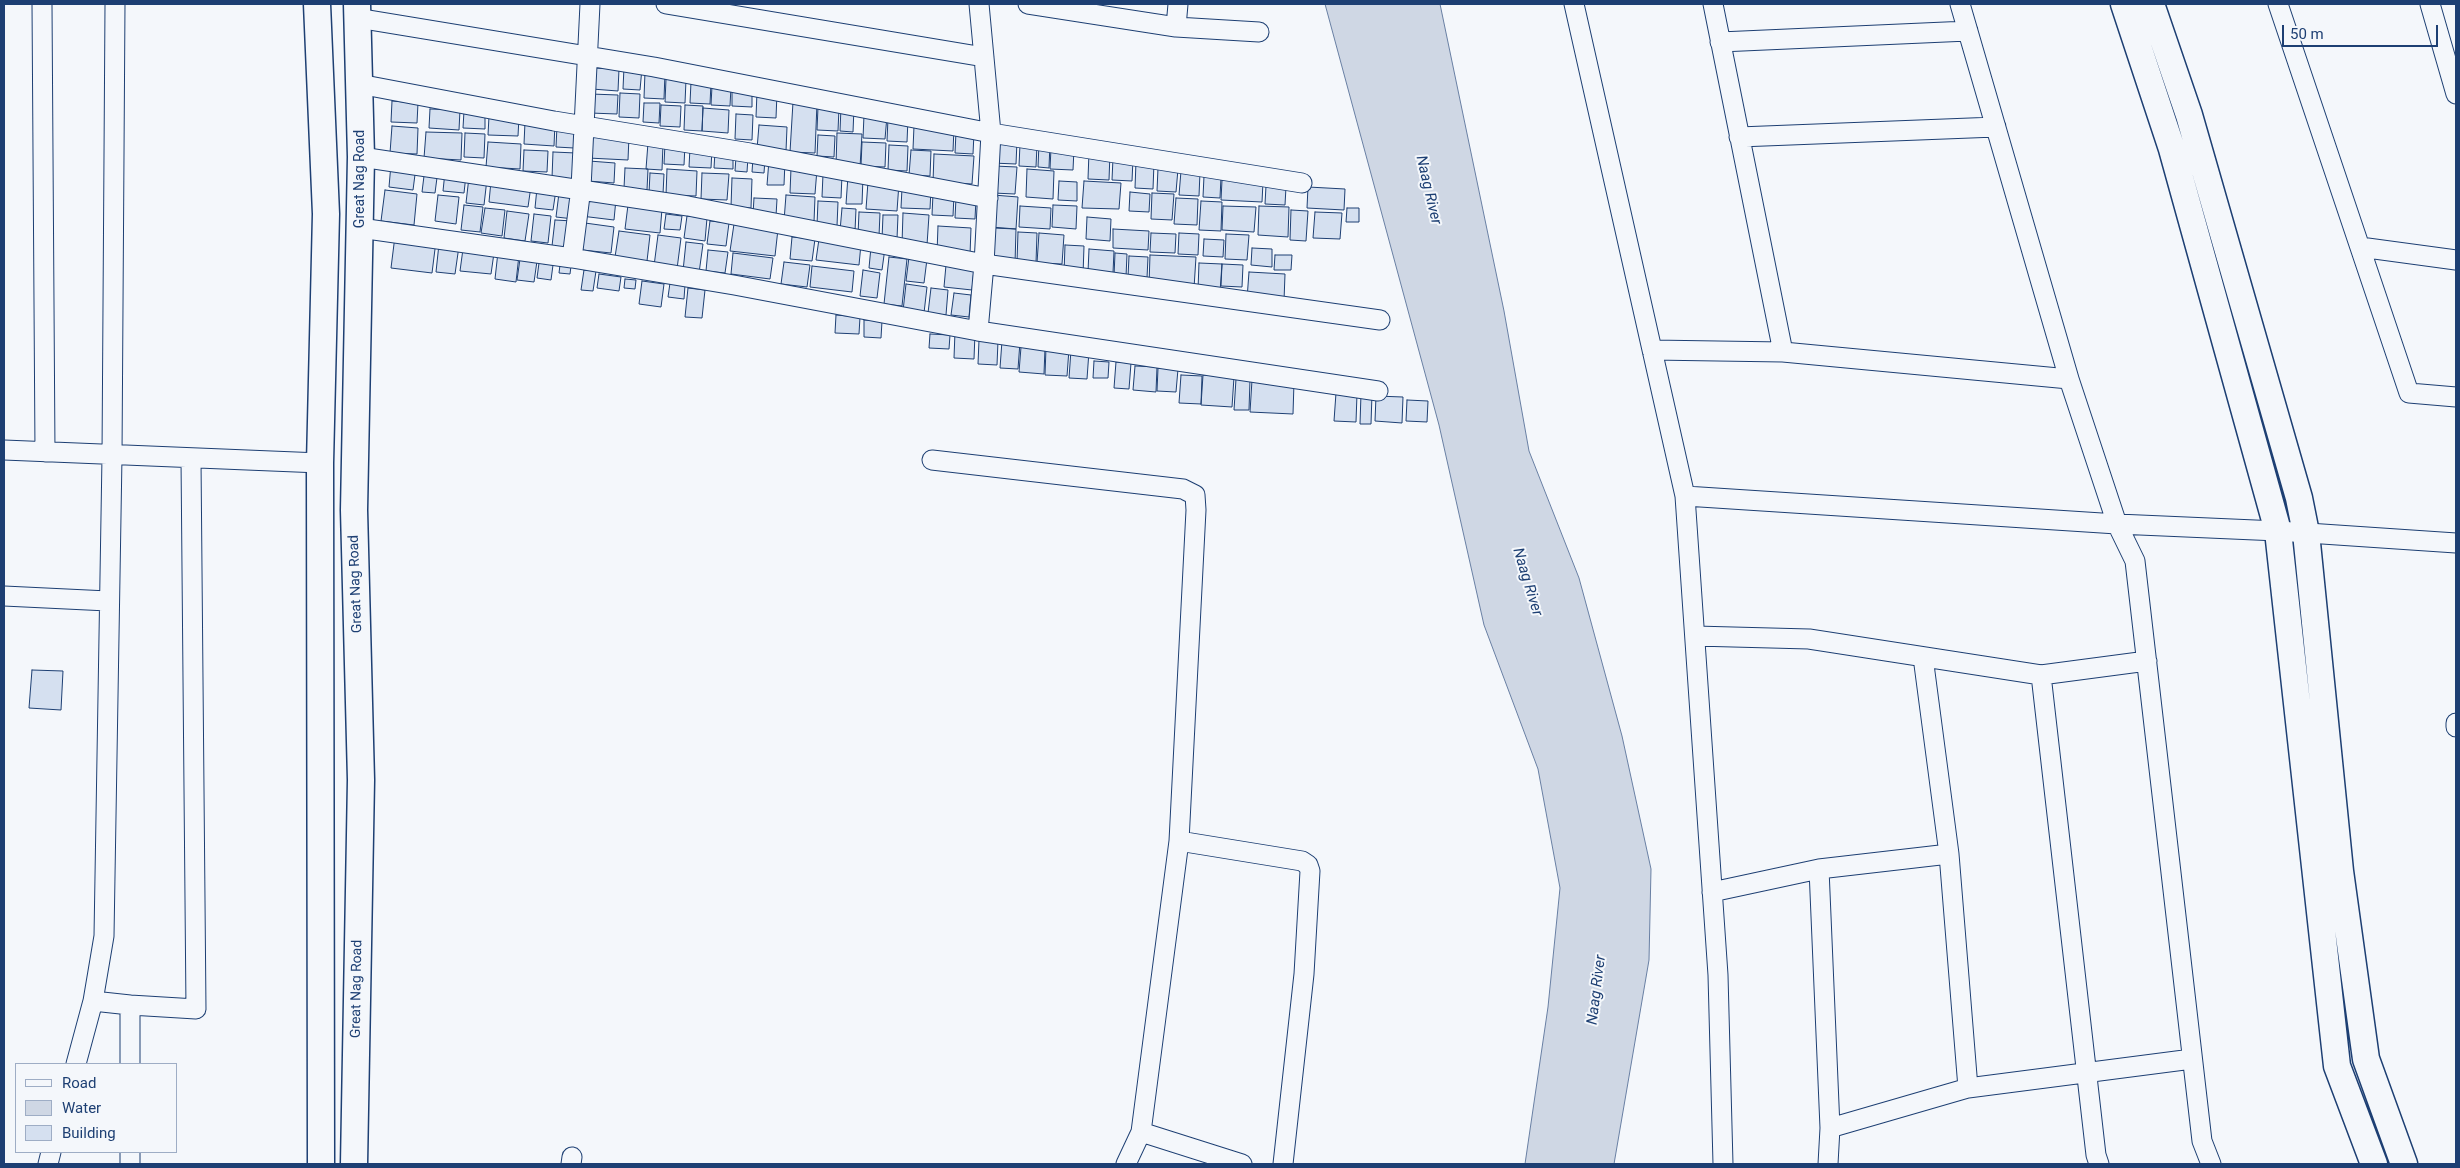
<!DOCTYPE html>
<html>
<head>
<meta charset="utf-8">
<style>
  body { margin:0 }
  #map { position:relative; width:2460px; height:1168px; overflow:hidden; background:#f4f7fb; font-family:Roboto,sans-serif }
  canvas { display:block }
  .frame { position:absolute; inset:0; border:5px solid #1d3f73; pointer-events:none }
  .legend { position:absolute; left:15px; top:1063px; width:162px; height:90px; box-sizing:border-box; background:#f4f7fb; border:1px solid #9eadc5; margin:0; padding:6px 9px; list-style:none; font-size:15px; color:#1d3f73 }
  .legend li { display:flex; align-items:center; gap:10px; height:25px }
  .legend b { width:25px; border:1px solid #9eadc5 }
  .scale { position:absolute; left:2282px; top:25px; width:156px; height:22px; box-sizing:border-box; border:2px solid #1d3f73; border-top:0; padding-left:6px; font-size:15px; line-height:18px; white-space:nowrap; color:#1d3f73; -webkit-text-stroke:4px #f4f7fb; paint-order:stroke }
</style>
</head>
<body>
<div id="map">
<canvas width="2460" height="1168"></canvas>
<div class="frame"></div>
<ul class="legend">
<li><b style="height:6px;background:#f4f7fb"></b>Road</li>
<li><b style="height:14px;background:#cfd7e4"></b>Water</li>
<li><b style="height:14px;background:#d5e0f0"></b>Building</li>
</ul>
<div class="scale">50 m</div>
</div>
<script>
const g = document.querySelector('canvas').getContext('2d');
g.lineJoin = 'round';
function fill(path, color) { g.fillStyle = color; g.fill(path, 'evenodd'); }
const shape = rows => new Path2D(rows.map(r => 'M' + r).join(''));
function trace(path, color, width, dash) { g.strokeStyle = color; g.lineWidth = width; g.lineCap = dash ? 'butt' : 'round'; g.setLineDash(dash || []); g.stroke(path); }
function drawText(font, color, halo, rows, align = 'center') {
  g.font = font + ' Roboto,sans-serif'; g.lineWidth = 4; g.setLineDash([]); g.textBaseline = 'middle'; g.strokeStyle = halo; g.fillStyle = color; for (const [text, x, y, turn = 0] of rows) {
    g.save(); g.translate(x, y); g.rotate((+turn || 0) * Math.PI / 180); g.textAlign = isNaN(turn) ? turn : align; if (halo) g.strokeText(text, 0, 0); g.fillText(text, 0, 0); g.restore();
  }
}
const water = shape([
  [1325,4,1440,4,1504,311,1529,451,1579,578,1622,736,1651,869,1649,960,1614,1164,1525,1164,1548,1007,1560,888,1538,769,1484,625,1439,425,1325,4]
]);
const building = shape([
  [624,67,642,68,640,90,623,89,624,67],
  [593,68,619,69,618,91,592,89,593,68],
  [645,72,665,73,664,99,644,98,645,72],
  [666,79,686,80,685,103,665,102,666,79],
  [691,82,711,83,710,104,690,103,691,82],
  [712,86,731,87,730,106,711,105,712,86],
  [732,90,752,91,752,107,732,106,732,90],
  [757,92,777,93,776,118,756,117,757,92],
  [620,93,640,94,639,118,619,117,620,93],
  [591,94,618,95,617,114,590,113,591,94],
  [392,101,418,103,417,123,391,122,392,101],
  [793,102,817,103,815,153,790,152,793,102],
  [644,103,660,103,659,123,643,122,644,103],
  [661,105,681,106,680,127,660,126,661,105],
  [685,105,703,106,702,131,684,130,685,105],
  [818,107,839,108,838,131,817,130,818,107],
  [841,107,854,108,853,132,840,131,841,107],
  [703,108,729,110,728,133,702,131,703,108],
  [430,109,460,110,459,130,429,128,430,109],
  [464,111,485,112,485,129,463,128,464,111],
  [736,114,753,115,752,140,735,139,736,114],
  [864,115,887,116,885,139,863,138,864,115],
  [489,116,519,117,518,136,488,135,489,116],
  [888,118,908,119,907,142,887,141,888,118],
  [525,122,555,123,554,146,524,144,525,122],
  [759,125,787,127,786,151,757,149,759,125],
  [392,126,418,128,417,154,390,153,392,126],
  [557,126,575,127,574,148,556,147,557,126],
  [914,126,954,128,953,151,913,149,914,126],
  [426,132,462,133,461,160,424,158,426,132],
  [956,132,974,133,973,154,955,153,956,132],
  [465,133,485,134,484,158,464,157,465,133],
  [837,133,862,134,860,167,836,165,837,133],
  [589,134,629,136,628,160,588,158,589,134],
  [818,135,835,136,834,157,817,156,818,135],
  [993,140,1017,141,1016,164,992,163,993,140],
  [488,142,521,144,520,169,486,167,488,142],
  [862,142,886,143,885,167,861,166,862,142],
  [648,143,663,144,662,170,646,169,648,143],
  [1039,143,1050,143,1049,168,1038,167,1039,143],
  [665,144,685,145,684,165,664,164,665,144],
  [1020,144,1037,145,1036,167,1019,166,1020,144],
  [889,145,908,146,907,171,888,170,889,145],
  [690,148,712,149,711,168,689,167,690,148],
  [1051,148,1074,149,1073,170,1050,169,1051,148],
  [524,150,548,151,547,172,523,171,524,150],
  [911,150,931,151,930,176,909,175,911,150],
  [553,152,576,153,574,179,552,178,553,152],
  [715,152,733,153,733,169,714,168,715,152],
  [1089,152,1110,153,1109,180,1088,179,1089,152],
  [934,154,974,156,972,184,933,182,934,154],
  [736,157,748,157,747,172,735,171,736,157],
  [753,158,765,159,764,173,752,172,753,158],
  [1113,158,1133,159,1132,181,1112,180,1113,158],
  [769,160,785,161,784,185,767,185,769,160],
  [589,161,615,163,614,183,588,181,589,161],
  [1136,162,1154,163,1153,189,1135,188,1136,162],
  [391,164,416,167,413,190,389,187,391,164],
  [994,166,1017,167,1015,194,993,193,994,166],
  [425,168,438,170,435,193,422,192,425,168],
  [625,168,648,169,647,190,624,188,625,168],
  [791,168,817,169,815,194,790,193,791,168],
  [1158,168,1178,169,1176,192,1157,191,1158,168],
  [667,169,697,171,696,196,666,195,667,169],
  [1027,169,1054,171,1053,199,1026,197,1027,169],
  [1181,171,1200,172,1199,196,1179,195,1181,171],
  [445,172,466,175,464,193,443,191,445,172],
  [650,173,664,174,663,194,649,193,650,173],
  [702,173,729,174,727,200,701,199,702,173],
  [823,174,842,175,841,198,822,197,823,174],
  [848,176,863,177,862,204,846,204,848,176],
  [1204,176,1221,177,1220,198,1203,197,1204,176],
  [469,177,487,179,484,205,466,203,469,177],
  [732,178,752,179,751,208,731,207,732,178],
  [1222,180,1263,182,1262,202,1221,200,1222,180],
  [491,181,531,186,528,207,489,202,491,181],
  [1059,181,1077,182,1077,201,1058,200,1059,181],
  [1084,181,1121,183,1119,209,1082,208,1084,181],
  [868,182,899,183,897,211,866,209,868,182],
  [1266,186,1286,187,1285,205,1265,204,1266,186],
  [1308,187,1345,189,1344,210,1307,208,1308,187],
  [537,188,556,190,553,210,535,208,537,188],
  [902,188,931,189,930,209,901,208,902,188],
  [385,190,417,194,414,225,381,221,385,190],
  [1130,192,1150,194,1149,212,1129,211,1130,192],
  [559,193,577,195,574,219,556,217,559,193],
  [1152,193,1174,194,1172,220,1151,219,1152,193],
  [933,194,954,195,953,216,932,215,933,194],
  [438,195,459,197,456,224,435,221,438,195],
  [583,195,616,199,614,220,581,216,583,195],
  [786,195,815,197,814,222,784,221,786,195],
  [993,195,1018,197,1016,229,991,227,993,195],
  [754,198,777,199,776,216,753,214,754,198],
  [956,198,976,199,975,219,955,218,956,198],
  [1176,198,1198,199,1197,225,1174,224,1176,198],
  [818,201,838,202,837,226,817,225,818,201],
  [1201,201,1222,202,1221,231,1199,230,1201,201],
  [464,205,483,207,480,232,461,230,464,205],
  [628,205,662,209,660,233,625,229,628,205],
  [1053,205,1077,206,1076,229,1052,227,1053,205],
  [1020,206,1051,208,1050,229,1019,227,1020,206],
  [1223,206,1256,207,1254,232,1222,230,1223,206],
  [1259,206,1289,207,1288,237,1258,235,1259,206],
  [485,208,505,210,502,236,481,233,485,208],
  [842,208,856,209,855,231,840,231,842,208],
  [1347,208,1359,208,1359,222,1346,222,1347,208],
  [1291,210,1308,211,1306,241,1290,240,1291,210],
  [507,211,529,214,525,241,504,238,507,211],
  [859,212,880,213,879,236,858,235,859,212],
  [1315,212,1342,213,1340,239,1313,238,1315,212],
  [903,213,929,215,927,245,902,244,903,213],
  [534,214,551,216,548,243,531,241,534,214],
  [666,214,682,216,680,230,664,229,666,214],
  [883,215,898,215,897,239,882,239,883,215],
  [687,216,707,218,705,241,684,238,687,216],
  [1087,217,1111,219,1110,241,1086,239,1087,217],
  [555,220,573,221,570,248,552,246,555,220],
  [710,221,729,223,726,246,707,244,710,221],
  [585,223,614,227,611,253,582,250,585,223],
  [734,224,778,229,775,256,730,251,734,224],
  [938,226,971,228,970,255,937,253,938,226],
  [993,228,1016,229,1015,264,991,263,993,228],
  [1113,229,1149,231,1148,250,1113,248,1113,229],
  [619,231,650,235,647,261,615,257,619,231],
  [1018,232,1037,233,1036,263,1017,262,1018,232],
  [1039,233,1064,235,1062,264,1037,263,1039,233],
  [1151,233,1176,234,1175,253,1150,252,1151,233],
  [1179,233,1199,234,1198,255,1178,254,1179,233],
  [1226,234,1249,235,1247,260,1225,259,1226,234],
  [658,235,681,238,677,269,654,266,658,235],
  [395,236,436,241,432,273,391,268,395,236],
  [792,237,815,239,812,261,790,259,792,237],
  [819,239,861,244,859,265,816,260,819,239],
  [1204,239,1224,240,1223,257,1203,256,1204,239],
  [686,242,703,244,699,273,683,271,686,242],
  [439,244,459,246,455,274,436,272,439,244],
  [1065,245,1084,246,1083,275,1064,274,1065,245],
  [871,247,885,248,882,270,869,268,871,247],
  [1252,248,1272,249,1272,267,1251,265,1252,248],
  [463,249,494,253,491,274,460,271,463,249],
  [1089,249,1114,251,1113,273,1088,272,1089,249],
  [708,250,728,252,725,273,706,271,708,250],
  [498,252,519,255,516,282,495,279,498,252],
  [733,253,773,258,770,279,731,274,733,253],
  [1115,253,1127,254,1126,277,1114,276,1115,253],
  [1150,255,1196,257,1194,288,1149,285,1150,255],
  [1275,255,1292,255,1291,270,1274,270,1275,255],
  [1129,256,1148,257,1147,278,1128,277,1129,256],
  [889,257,907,259,902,306,884,304,889,257],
  [909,257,927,259,924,283,906,281,909,257],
  [520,259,537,261,534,282,517,280,520,259],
  [784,262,810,265,807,287,781,284,784,262],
  [539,263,553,265,551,280,537,278,539,263],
  [1199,263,1222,264,1220,292,1198,290,1199,263],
  [1222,264,1243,265,1242,287,1221,286,1222,264],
  [560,265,571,266,570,274,559,273,560,265],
  [946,265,974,269,972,290,944,287,946,265],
  [812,266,854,271,852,292,810,287,812,266],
  [584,270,596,271,593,291,581,290,584,270],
  [863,270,880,273,877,298,860,296,863,270],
  [1249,272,1285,274,1284,301,1247,299,1249,272],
  [599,274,621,277,619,291,597,288,599,274],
  [625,279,636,280,635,289,624,288,625,279],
  [642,281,664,284,661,307,639,304,642,281],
  [670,283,685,285,684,299,668,297,670,283],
  [906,284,927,287,924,313,903,311,906,284],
  [688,288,705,290,702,318,685,317,688,288],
  [931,288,948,290,946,315,928,313,931,288],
  [954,293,971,295,969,317,951,315,954,293],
  [836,315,860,317,859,334,835,333,836,315],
  [864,320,882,321,881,338,864,337,864,320],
  [955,332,975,333,974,359,954,358,955,332],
  [930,334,950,335,949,349,929,348,930,334],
  [979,340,998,341,997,365,978,364,979,340],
  [1002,341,1020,342,1018,369,1000,368,1002,341],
  [1021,347,1045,348,1044,374,1019,372,1021,347],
  [1046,348,1069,349,1067,376,1045,375,1046,348],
  [1071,350,1089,351,1087,379,1069,378,1071,350],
  [1094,361,1109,362,1108,378,1093,378,1094,361],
  [1116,362,1131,363,1129,389,1114,388,1116,362],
  [1135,366,1157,367,1156,392,1133,390,1135,366],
  [1158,368,1178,369,1176,392,1157,391,1158,368],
  [1181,375,1202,376,1201,404,1179,403,1181,375],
  [1203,375,1234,377,1232,407,1201,405,1203,375],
  [1236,379,1250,380,1249,410,1234,410,1236,379],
  [1252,380,1294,382,1293,414,1250,412,1252,380],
  [1336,393,1357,394,1356,422,1334,421,1336,393],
  [1361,394,1372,394,1371,424,1360,424,1361,394],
  [1376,396,1403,397,1402,423,1375,421,1376,396],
  [1407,400,1428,401,1427,422,1406,421,1407,400],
  [32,670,63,671,61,710,29,708,32,670]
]);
const street = shape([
  [42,4,45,452],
  [666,4,984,57],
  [979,4,991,133,1302,183],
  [1028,4,1176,27,1178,4],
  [1574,4,1685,496],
  [1713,4,1783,352,2069,379,2117,524,2135,561,2202,1141,2211,1164],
  [1960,4,2069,379],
  [2278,4,2409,393,2456,397],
  [2430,4,2456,94],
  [357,18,654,67,991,133,984,264,688,206,361,157],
  [1176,27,1259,32],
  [1720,42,1968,31],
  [359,84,554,121,750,153,988,198],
  [1739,137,1996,127],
  [360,228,572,258,734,285,978,331,984,264,1380,320],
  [2360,247,2456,260],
  [572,258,581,188,590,4],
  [978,331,1378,391],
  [1652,350,1783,352],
  [4,450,320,463],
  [932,460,1183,489,1195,495,1196,510,1179,841,1141,1132,1126,1164],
  [4,596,108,601],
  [1695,636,1809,639,2041,675,2147,661],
  [1923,657,1949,854,1968,1088,2192,1059],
  [2041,675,2096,1155,2099,1164],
  [2456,723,2456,727],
  [1179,841,1302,861,1308,865,1310,871,1304,974,1283,1164],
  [1819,869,1830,1128,1828,1164],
  [1712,892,1819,869,1949,854],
  [93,1001,130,1005],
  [76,1064,93,1001,104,936,112,456,115,4],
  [130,1064,130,1005,196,1009,191,459],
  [1830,1128,1968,1088],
  [1141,1132,1242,1164],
  [48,1164,51,1152],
  [130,1164,130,1152],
  [571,1164,572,1157],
  [1723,1164,1718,975,1685,496,2117,524,2278,531,2456,543]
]);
const secondary = shape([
  [317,4,326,214,320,463,321,1164],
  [2124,4,2172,149,2278,531,2337,1066,2374,1164],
  [2151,4,2189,115,2299,498,2306,533,2340,871,2366,1059,2404,1164],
  [354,1164,361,780,354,510,361,157,357,4]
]);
const streetNames = [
  ["Great Nag Road",360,179,-90],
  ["Great Nag Road",356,584,-92],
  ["Great Nag Road",357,989,-89]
];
const waterNames = [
  ["Naag River",1428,190,77],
  ["Naag River",1527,582,73],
  ["Naag River",1597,990,-83]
];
fill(water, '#cfd7e4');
trace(water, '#687fa3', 1);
fill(building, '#d5e0f0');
trace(building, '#1d3f73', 1);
trace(street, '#1d3f73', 21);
trace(secondary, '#1d3f73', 29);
trace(street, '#f4f7fb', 19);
trace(secondary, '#f4f7fb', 26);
drawText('14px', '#1d3f73', '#f4f7fb', streetNames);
drawText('italic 15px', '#1d3f73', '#f4f7fb', waterNames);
</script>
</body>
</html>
